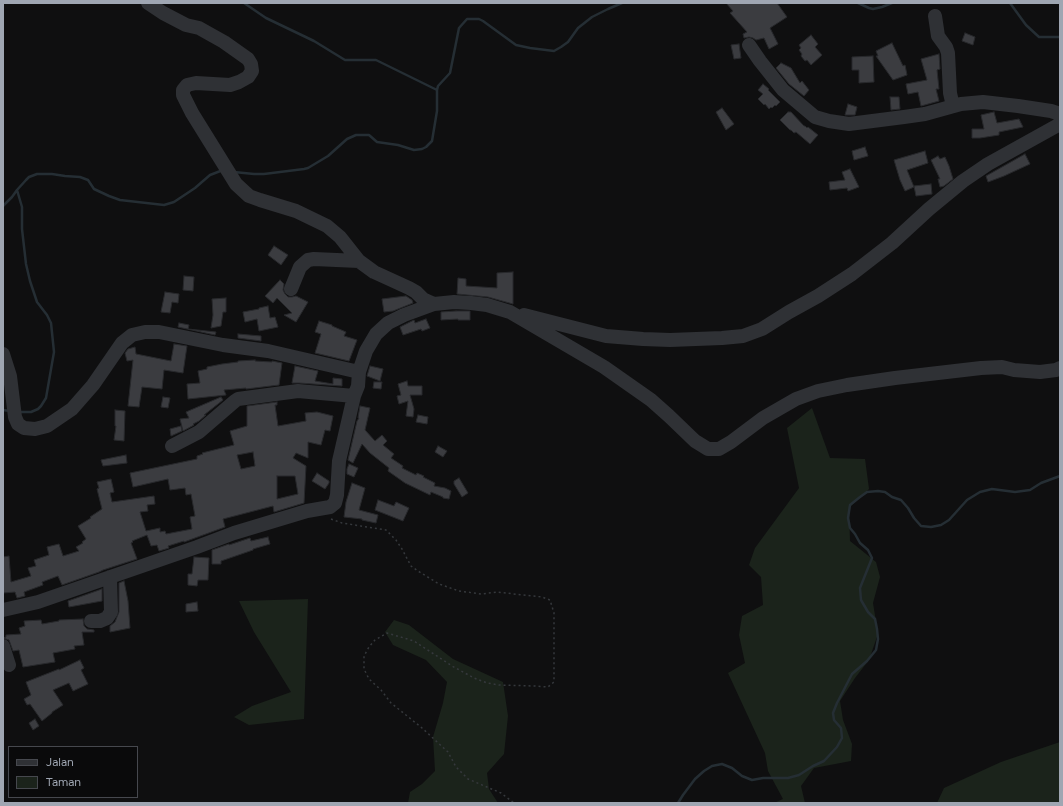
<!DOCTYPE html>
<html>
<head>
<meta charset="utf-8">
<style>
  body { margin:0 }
  #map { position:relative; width:1063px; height:806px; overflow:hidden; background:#0f0f10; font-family:Figtree,sans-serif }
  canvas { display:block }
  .frame { position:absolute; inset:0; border:4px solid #9fa6b2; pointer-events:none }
  .legend { position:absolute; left:8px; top:746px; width:130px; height:52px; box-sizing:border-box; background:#0a0a0b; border:1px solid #46484e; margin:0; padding:5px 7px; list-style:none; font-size:12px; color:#9fa6b2 }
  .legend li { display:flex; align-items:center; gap:8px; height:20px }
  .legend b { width:20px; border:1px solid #46484e }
</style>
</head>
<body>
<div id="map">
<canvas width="1063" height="806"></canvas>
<div class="frame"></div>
<ul class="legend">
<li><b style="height:5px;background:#2f3135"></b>Jalan</li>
<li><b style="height:11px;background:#1b231b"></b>Taman</li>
</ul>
</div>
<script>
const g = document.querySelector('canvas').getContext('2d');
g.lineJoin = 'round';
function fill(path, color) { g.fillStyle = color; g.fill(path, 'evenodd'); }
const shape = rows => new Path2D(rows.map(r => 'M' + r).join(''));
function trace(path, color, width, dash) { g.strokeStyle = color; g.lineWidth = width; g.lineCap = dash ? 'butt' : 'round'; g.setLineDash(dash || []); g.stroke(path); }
const green = shape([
  [812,408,830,458,865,459,869,489,849,508,850,541,876,562,880,577,873,603,878,634,869,660,855,678,840,701,843,720,852,744,851,761,814,768,801,786,805,803,774,803,783,799,768,771,765,753,728,673,745,663,739,635,742,616,763,605,761,577,749,565,755,548,799,488,787,428],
  [308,599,304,719,249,725,234,717,252,706,291,692,254,632,239,601],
  [394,620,409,625,453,659,503,682,508,716,504,754,487,773,489,789,498,803,408,803,410,792,422,784,435,771,433,737,443,703,447,682,426,660,393,645,385,632],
  [1060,742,1060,803,937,803,944,788,1001,762]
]);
const stream = shape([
  [244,3,266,18,314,41,345,60,376,60,437,90],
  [858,3,869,8,873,9,882,7,892,3],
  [1010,3,1026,25,1039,37,1060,37],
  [234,172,254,174,264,174,304,169,308,168,328,156,347,139,356,135,369,135,377,142,398,145,414,150,422,149,426,147,432,141,437,111,437,90,438,86,450,73,459,28,467,19,479,19,483,21,516,45,530,48,554,51,561,47,568,42,578,28,592,17,608,9,622,3],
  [17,190,22,207,22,229,26,264,30,281,37,302,47,315,51,323,54,352,46,398,41,406,38,409,31,412,19,412],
  [3,206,12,197,17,190,26,180,29,177,37,174,52,174,65,176,80,177,88,180,94,189,109,196,120,200,164,205,174,202,195,188,210,175,223,170],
  [3,410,10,411],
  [678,803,683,795,695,779,704,771,712,766,722,764,732,768,742,776,752,780,763,778,788,778,799,775,813,766,824,761,837,747,842,738,841,728,834,720,833,713,837,703,852,674,867,661,876,650,878,639,877,629,875,619,868,612,861,600,860,588,872,558,868,550,860,543,855,534,850,528,848,518,850,505,860,497,867,492,878,491,885,492,892,497,901,500,908,508,914,518,921,526,931,527,941,525,949,520,967,500,980,492,992,489,1015,492,1030,490,1041,483,1060,476]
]);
const building = shape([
  [726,3,777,3,787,17,770,28,778,44,769,49,764,38,756,40,753,38,749,37,744,38,743,34,747,32,730,13,733,11,726,3],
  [965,33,975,37,973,45,962,41,965,33],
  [811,35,818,44,815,47,822,55,811,65,807,60,805,61,801,56,802,54,799,50,801,48,799,45,811,35],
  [892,43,903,66,905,65,907,75,893,80,876,56,878,56,876,51,892,43],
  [739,44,741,58,734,59,731,45,739,44],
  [939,54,940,69,937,70,939,89,936,89,939,101,921,106,918,92,908,94,906,84,927,80,921,59,939,54],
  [873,56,874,82,859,83,859,70,852,70,852,57,873,56],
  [781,63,791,68,800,83,802,81,809,90,804,96,789,84,776,68,781,63],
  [763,84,769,89,768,90,780,102,776,106,775,105,772,108,771,107,769,109,765,104,764,105,758,99,763,94,758,90,763,84],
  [890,97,899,97,900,109,891,110,890,97],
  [848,104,857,107,855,115,845,115,848,104],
  [722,108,734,124,726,130,716,112,722,108],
  [788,112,791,112,804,126,805,126,807,128,808,127,818,135,810,144,796,132,794,133,791,130,790,130,780,120,788,112],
  [994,112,997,123,1019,119,1023,127,999,132,999,135,980,138,972,138,972,129,984,129,981,115,994,112],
  [865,147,868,156,854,160,852,151,865,147],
  [925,151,928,163,907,170,914,187,905,191,900,180,894,160,925,151],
  [1025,154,1030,164,1004,176,988,182,986,176,1025,154],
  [938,156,940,159,945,157,949,166,953,179,944,186,940,187,938,179,940,179,931,160,938,156],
  [850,169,859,187,848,191,847,188,830,190,829,182,845,180,842,172,850,169],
  [931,184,932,194,916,196,914,186,931,184],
  [274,246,288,255,281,265,268,255,274,246],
  [513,272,513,304,488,297,457,294,458,278,466,279,466,286,497,288,497,273,513,272],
  [184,276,194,277,193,291,183,290,184,276],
  [280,280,284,284,283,290,285,294,288,297,292,297,296,296,308,302,296,322,284,315,292,313,277,298,273,303,265,296,280,280],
  [165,292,179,294,178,303,172,302,170,313,161,312,165,292],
  [406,296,412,300,413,303,393,311,384,312,382,299,406,296],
  [226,298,226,312,223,312,221,326,211,328,213,315,212,299,226,298],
  [268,306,270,318,275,317,278,327,259,331,257,319,245,322,243,312,259,309,259,308,268,306],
  [456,311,470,311,470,320,458,320,458,319,441,320,441,312,456,311],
  [426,319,430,328,422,331,421,329,403,335,400,327,414,320,415,323,426,319],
  [319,321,332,325,332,326,346,332,344,336,357,340,349,361,315,353,321,334,315,332,319,321],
  [179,323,189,325,188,329,216,332,215,335,178,327,179,323],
  [238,334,261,336,261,341,238,338,238,334],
  [174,344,187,346,183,373,164,370,162,389,142,387,139,407,128,406,133,360,127,361,125,353,128,349,135,347,136,354,171,361,174,344],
  [255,360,255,361,272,362,272,361,282,363,279,385,246,389,246,388,224,390,226,395,188,399,187,384,200,383,198,371,207,369,207,367,222,364,238,362,238,361,255,360],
  [295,366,318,371,315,381,333,384,333,378,342,379,342,386,299,383,292,383,295,366],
  [370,366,383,369,380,381,367,376,370,366],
  [407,381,408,386,422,386,422,395,410,395,414,409,413,417,406,416,408,401,399,404,397,396,401,395,398,384,407,381],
  [374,382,382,382,381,389,373,388,374,382],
  [163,397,170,398,168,408,161,407,163,397],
  [221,397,223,400,204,415,206,415,199,421,193,424,194,425,183,431,180,419,189,418,186,412,221,397],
  [277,402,277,405,275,405,278,426,306,421,305,413,317,412,333,416,330,431,325,430,321,445,308,442,308,458,296,453,293,458,306,466,304,503,274,512,273,506,223,519,225,527,184,542,184,541,168,546,169,548,159,551,157,545,151,546,147,535,132,541,133,542,131,543,137,559,103,570,99,572,62,585,58,576,42,582,43,585,24,592,25,596,17,598,15,592,3,593,3,557,9,556,11,582,31,576,28,568,36,566,34,560,49,555,47,547,59,544,63,556,79,551,76,547,83,543,82,542,86,539,78,526,91,518,90,517,102,509,97,489,99,488,97,482,111,479,114,492,110,493,112,502,154,496,155,504,147,505,148,511,140,512,146,531,160,528,160,532,165,531,166,534,192,529,190,517,195,516,191,494,186,495,185,488,170,490,168,479,133,487,130,473,197,459,197,456,203,454,202,453,234,445,230,431,247,426,247,406,277,402],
  [253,452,255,466,241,469,237,455,253,452],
  [277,476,295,476,298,494,277,499,277,476],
  [360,406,370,408,365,430,375,441,382,435,387,441,383,445,394,454,391,458,403,466,402,468,416,475,417,473,424,476,423,477,435,483,434,486,445,488,451,491,449,499,443,498,443,497,431,492,430,495,405,483,388,471,389,468,370,453,362,444,353,463,348,460,357,421,359,418,358,418,360,406],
  [115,410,125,411,124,441,114,440,116,426,115,426,115,410],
  [418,415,428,417,427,424,416,422,418,415],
  [181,426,182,431,171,436,170,429,181,426],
  [438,446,447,451,443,457,435,452,438,446],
  [126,455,127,463,103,466,101,460,126,455],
  [349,464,358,468,354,477,347,474,347,469,349,464],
  [317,473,329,481,329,483,325,489,312,481,317,473],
  [459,478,468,493,462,497,454,484,454,481,459,478],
  [352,483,365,488,359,510,378,515,376,523,362,520,362,519,344,517,346,502,352,483],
  [378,500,394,506,396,502,409,508,403,521,375,510,378,500],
  [268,537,270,544,253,549,253,550,221,561,221,564,212,564,212,550,229,544,229,545,250,538,251,541,268,537],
  [194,557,209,558,208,580,198,580,197,586,188,585,188,574,192,574,194,557],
  [124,581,128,601,130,628,110,632,110,626,115,622,119,612,119,583,124,581],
  [102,589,102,601,69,607,68,601,102,589],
  [197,602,198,611,186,612,186,604,197,602],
  [83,619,84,626,87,629,94,630,94,632,82,632,84,645,74,646,75,649,53,653,55,662,23,667,19,650,13,651,9,640,3,638,6,637,6,635,21,634,19,628,25,626,24,621,41,620,42,624,59,621,59,620,83,619],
  [80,660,84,668,81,670,88,684,73,691,69,683,53,690,63,705,52,712,52,713,42,721,30,704,27,705,24,699,31,695,26,682,59,669,59,670,80,660],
  [35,719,39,726,33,730,29,723,35,719]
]);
const path = shape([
  [331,519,342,523,386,530,396,540,402,549,411,566,418,571,439,584,459,591,481,594,497,592,523,595,542,597,550,600,554,613,554,682,548,687,535,686,499,685,487,683,474,678,452,666,414,641,387,633,375,640,369,647,364,656,364,669,369,679,381,690,391,703,422,728,448,752,456,767,468,779,501,793,514,803]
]);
const minor = shape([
  [148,3,163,13,186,25,199,28,224,42,248,59,251,64,252,71,248,77,239,82,230,85,196,83,187,85,183,90,183,95,192,113,236,184,249,196,260,200,296,211,327,226,340,237,359,261,374,272,409,288,416,292,423,299,434,304],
  [935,16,938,36,946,47,948,53,950,93,953,106],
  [749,45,760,61,783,90,815,117,829,121,849,124,904,117,925,114,961,104,983,102,1018,106,1051,111,1060,114],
  [291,289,300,267,308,260,314,259,359,261],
  [524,315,606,336,643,339,670,340,722,338,743,336,762,329,789,312,818,296,852,274,892,243,929,209,963,181,988,164,1060,124],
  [3,354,10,376,15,417,18,424,24,428,35,429,47,426,72,409,93,385,122,343,132,335,145,332,159,332,223,345,268,351,359,372],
  [172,446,199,432,235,401,238,399,298,391,354,396],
  [3,610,38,602,197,547,234,533,307,511,330,507,335,503,337,495,339,461,354,396,358,386,359,372,366,351,376,334,388,323,404,315,434,304,454,302,471,303,487,305,510,312,604,367,651,400,669,416,695,441,708,449,719,449,731,442,763,418,796,399,818,391,847,385,895,378,981,368,1002,367,1014,370,1040,372,1056,370,1060,368],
  [91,621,100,621,107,618,111,612,110,577],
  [3,646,9,665]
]);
fill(green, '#1b231b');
trace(stream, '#252e34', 2.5);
fill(building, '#3b3c40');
trace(building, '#28292c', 1);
trace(path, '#35383c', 1.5, [2, 3]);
trace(minor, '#2f3135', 14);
</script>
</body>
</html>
